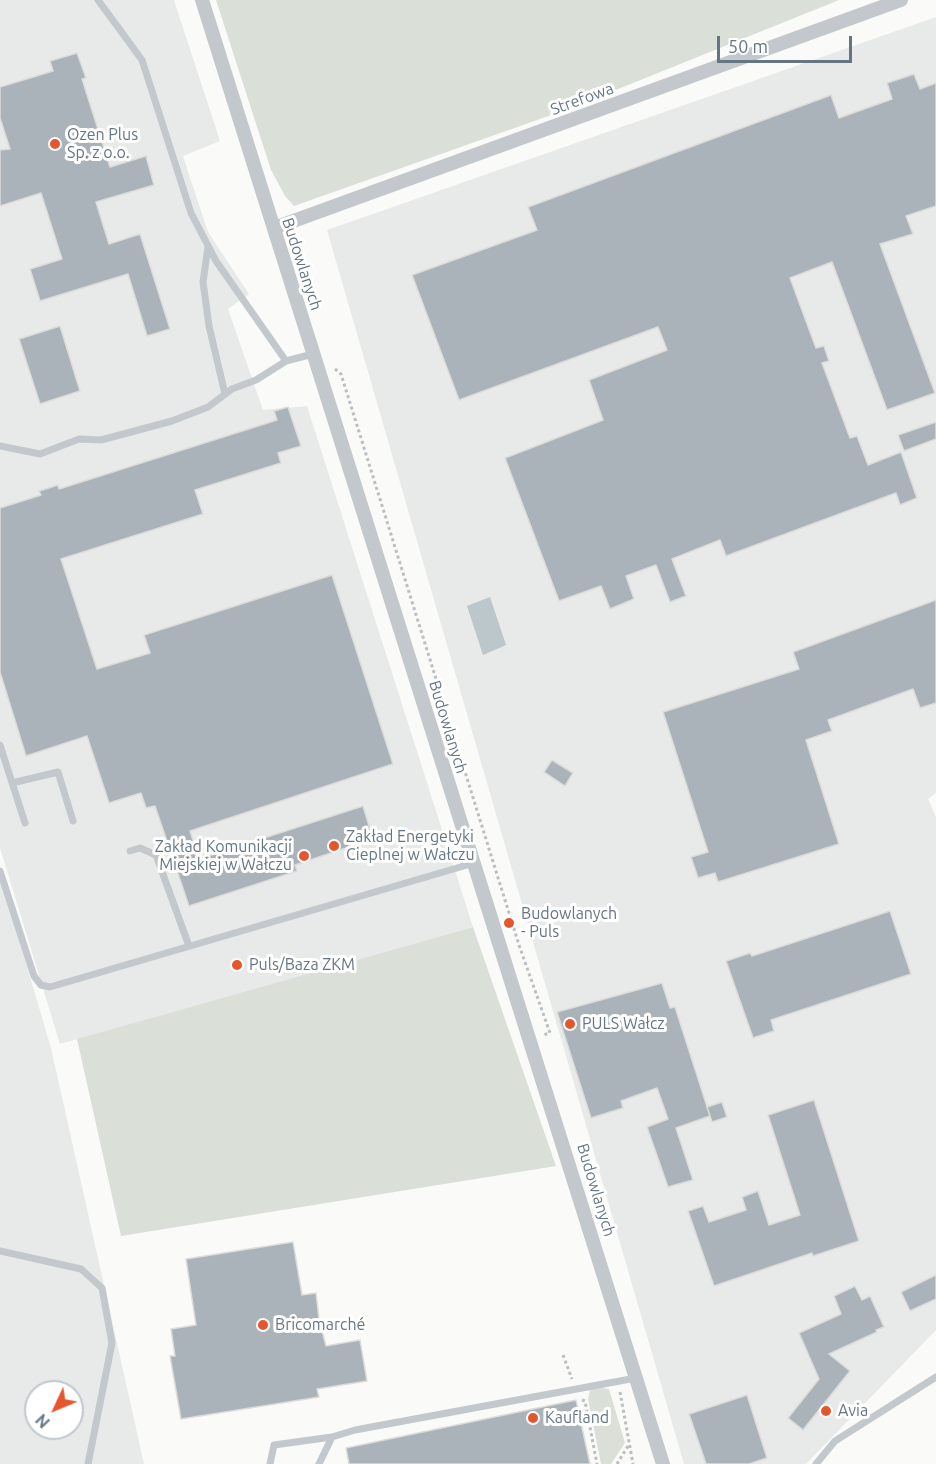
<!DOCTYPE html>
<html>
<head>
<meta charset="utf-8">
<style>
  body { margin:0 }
  #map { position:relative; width:936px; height:1464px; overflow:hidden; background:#fafaf8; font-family:Ubuntu,sans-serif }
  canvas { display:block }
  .north { position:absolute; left:24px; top:1380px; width:60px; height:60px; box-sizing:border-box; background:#fff; border:2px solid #c1c8cd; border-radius:50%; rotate:226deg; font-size:16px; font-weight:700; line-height:24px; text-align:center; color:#657683 }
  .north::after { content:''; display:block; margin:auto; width:21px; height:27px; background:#e4572e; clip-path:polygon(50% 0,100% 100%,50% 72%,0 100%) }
  .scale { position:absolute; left:717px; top:36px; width:135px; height:27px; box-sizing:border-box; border:3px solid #657683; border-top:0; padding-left:8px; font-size:18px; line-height:21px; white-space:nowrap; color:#657683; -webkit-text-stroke:4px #fff; paint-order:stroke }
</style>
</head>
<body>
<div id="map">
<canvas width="936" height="1464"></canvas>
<div class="north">N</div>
<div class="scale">50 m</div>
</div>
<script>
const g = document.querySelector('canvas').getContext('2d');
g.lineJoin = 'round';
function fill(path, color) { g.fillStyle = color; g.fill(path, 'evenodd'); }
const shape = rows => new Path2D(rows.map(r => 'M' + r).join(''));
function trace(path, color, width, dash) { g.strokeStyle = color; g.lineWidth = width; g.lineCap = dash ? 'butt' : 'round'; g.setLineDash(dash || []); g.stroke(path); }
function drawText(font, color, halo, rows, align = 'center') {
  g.font = font + ' Ubuntu,sans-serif'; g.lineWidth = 6; g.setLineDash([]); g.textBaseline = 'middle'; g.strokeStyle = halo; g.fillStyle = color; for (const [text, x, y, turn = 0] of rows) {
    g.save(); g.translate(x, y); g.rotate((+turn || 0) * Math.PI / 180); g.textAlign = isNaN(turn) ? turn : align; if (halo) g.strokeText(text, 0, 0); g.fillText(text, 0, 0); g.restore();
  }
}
const built = shape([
  [0,0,174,0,220,141,183,156,208,232,249,294,228,309,263,410,307,406,473,927,60,1044,0,848],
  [936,17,936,793,928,799,936,817,936,1330,806,1464,684,1464,327,230],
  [0,875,51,1048,144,1464,0,1464],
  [36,1392,72,1392,72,1428,36,1428]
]);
const green = shape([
  [216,0,839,0,571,108,294,206,285,196,271,170],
  [473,927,556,1166,121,1236,77,1039],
  [597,1387,609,1389,625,1443,611,1464,601,1464,588,1399,590,1390]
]);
const water = shape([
  [490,597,506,645,483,655,467,606]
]);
const building = shape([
  [77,53,86,78,82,79,110,167,146,156,154,185,96,202,109,244,140,234,170,329,147,336,128,274,40,301,30,269,62,259,41,193,0,206,0,150,10,149,0,118,0,87,53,71,50,61,77,53],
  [914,74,920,89,936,83,936,206,906,216,913,234,880,244,935,393,887,410,832,262,790,278,816,348,824,346,829,361,822,363,850,438,857,436,868,465,901,452,917,498,900,505,896,493,726,556,720,540,672,559,686,596,670,602,656,565,626,576,634,599,610,609,601,586,559,601,505,458,603,420,589,380,667,350,658,327,459,400,412,275,537,230,528,207,831,95,839,118,892,99,887,83,914,74],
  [60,326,80,391,40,404,19,339,60,326],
  [288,407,301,446,278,453,281,463,195,490,203,514,61,559,97,669,150,653,144,635,332,575,393,764,190,831,199,859,363,806,373,839,295,865,297,871,189,906,155,806,146,808,141,793,109,803,87,736,26,756,0,672,0,508,41,495,39,491,58,485,59,489,277,420,274,411,288,407],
  [936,422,936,439,904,451,898,435,936,422],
  [936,600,936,703,920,708,913,689,828,720,832,731,806,740,839,844,718,882,715,873,698,878,691,857,708,852,663,712,799,669,793,652,936,600],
  [552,760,573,773,565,786,544,772,552,760],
  [890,911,911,974,771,1020,774,1031,753,1038,726,961,750,953,752,956,890,911],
  [662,983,670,1008,675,1007,710,1116,676,1128,693,1180,668,1187,647,1127,668,1119,657,1088,621,1101,623,1108,591,1118,557,1012,662,983],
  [814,1100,859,1241,813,1256,812,1253,714,1286,688,1211,703,1206,709,1222,746,1210,742,1197,758,1191,769,1225,800,1215,768,1115,814,1100],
  [722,1102,727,1117,712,1122,707,1107,722,1102],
  [293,1242,302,1295,316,1293,319,1319,326,1346,360,1340,367,1381,317,1389,319,1397,181,1419,170,1356,175,1356,171,1329,196,1325,186,1259,293,1242],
  [936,1275,936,1299,910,1311,901,1292,936,1275],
  [855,1286,862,1300,870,1296,884,1327,876,1330,877,1332,829,1354,850,1371,803,1430,788,1418,819,1379,799,1333,841,1314,834,1296,855,1286],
  [747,1395,767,1458,749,1464,706,1464,689,1414,747,1395],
  [576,1400,590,1464,349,1464,346,1448,576,1400]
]);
const path = shape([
  [335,369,341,374,519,945,550,1033,543,1035],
  [563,1355,572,1379],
  [620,1392,633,1464],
  [582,1400,585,1401,597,1464],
  [617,1464,628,1446]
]);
const service = shape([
  [98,0,142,60,191,213,216,261,286,361],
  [208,247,203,282,209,326,225,394],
  [0,446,40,454,79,439,101,440,172,421,208,407,232,389,256,380,286,361,313,354],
  [0,745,25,823],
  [12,783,58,772,73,821],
  [130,851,140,848,156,855,189,946],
  [0,871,34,976,41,985,50,987,474,863],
  [0,1251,81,1269,102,1288,112,1343,88,1464],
  [270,1464,274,1445,332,1437],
  [319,1464,332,1437,355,1430,636,1378],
  [816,1464,835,1441,936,1377]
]);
const minor = shape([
  [202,0,663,1464],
  [274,228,901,0]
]);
const markers = [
  [55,144,6,"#e4572e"],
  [334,846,6,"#e4572e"],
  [304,856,6,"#e4572e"],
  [509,923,6,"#e4572e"],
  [237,965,6,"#e4572e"],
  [570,1024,6,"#e4572e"],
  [263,1325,6,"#e4572e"],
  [826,1411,6,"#e4572e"],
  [533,1418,6,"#e4572e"]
];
const streetNames = [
  ["Strefowa",582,99,-20],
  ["Budowlanych",302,264,72],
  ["Budowlanych",448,727,73],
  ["Budowlanych",596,1190,73]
];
const poiNames = [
  ["Ozen Plus",67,135],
  ["Sp. z o.o.",67,153],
  ["Zakład Energetyki",346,837],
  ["Cieplnej w Wałczu",346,855],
  ["Zakład Komunikacji",292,847,"right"],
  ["Miejskiej w Wałczu",292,865,"right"],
  ["Budowlanych",521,914],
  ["- Puls",521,932],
  ["Puls/Baza ZKM",249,965],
  ["PULS Wałcz",582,1024],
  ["Bricomarché",275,1325],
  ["Avia",838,1411],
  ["Kaufland",545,1418]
];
fill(built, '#e8e9e9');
fill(green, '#dadfd7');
fill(water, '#bbc7cb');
fill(building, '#aab3b9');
trace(building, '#dcdcda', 1.5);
trace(path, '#bbbfc2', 3, [3, 3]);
trace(service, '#c3c8cc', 7);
trace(minor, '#c3c8cc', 14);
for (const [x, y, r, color] of markers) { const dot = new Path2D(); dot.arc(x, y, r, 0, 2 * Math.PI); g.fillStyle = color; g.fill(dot); trace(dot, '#fff', 2); }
drawText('16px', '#657683', '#fff', streetNames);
drawText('16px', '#657683', '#fff', poiNames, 'left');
</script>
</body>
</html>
